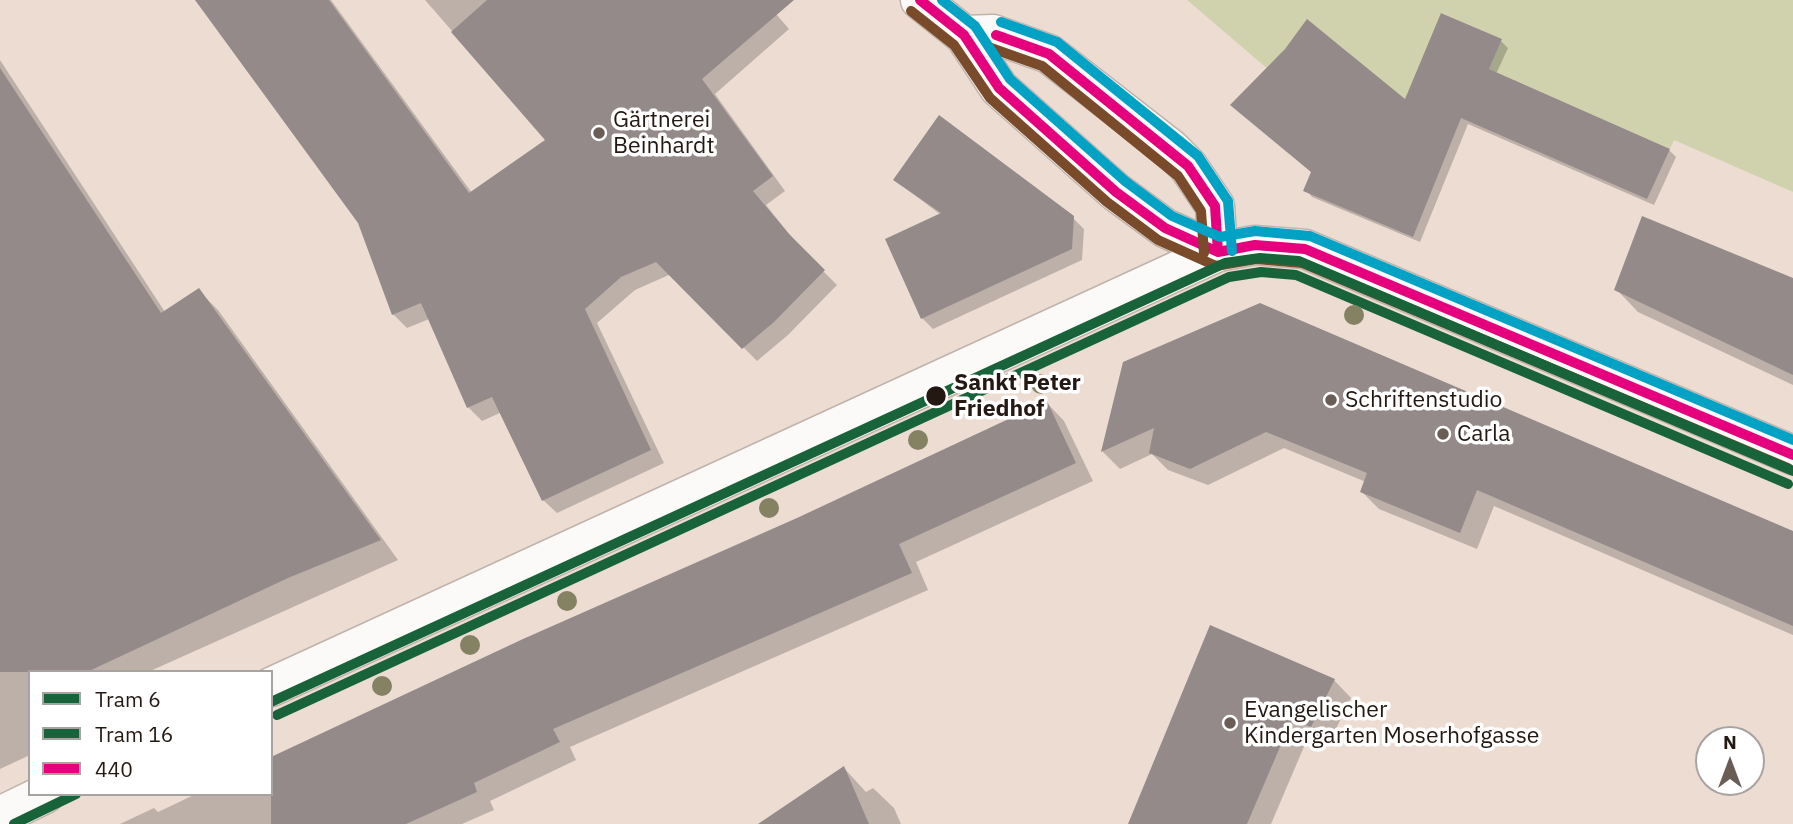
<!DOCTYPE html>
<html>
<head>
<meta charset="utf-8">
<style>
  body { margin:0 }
  #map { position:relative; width:1793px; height:824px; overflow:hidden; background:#eddcd2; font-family:"IBM Plex Sans",sans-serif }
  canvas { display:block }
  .legend { position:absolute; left:28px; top:670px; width:245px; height:126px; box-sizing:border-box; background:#fff; border:2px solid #a7a3a0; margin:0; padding:9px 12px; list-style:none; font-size:21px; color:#231812 }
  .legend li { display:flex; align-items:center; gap:14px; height:35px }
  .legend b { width:35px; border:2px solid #a7a3a0 }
  .north { position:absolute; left:1695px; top:726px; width:70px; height:70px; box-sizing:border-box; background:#fff; border:2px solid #a7a3a0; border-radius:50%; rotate:0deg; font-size:19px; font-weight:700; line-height:28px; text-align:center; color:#231812 }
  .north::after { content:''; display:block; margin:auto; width:24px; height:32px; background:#6a5d55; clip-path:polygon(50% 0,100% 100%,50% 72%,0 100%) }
</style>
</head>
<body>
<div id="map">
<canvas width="1793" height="824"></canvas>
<ul class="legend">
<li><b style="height:9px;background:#19633a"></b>Tram 6</li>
<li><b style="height:9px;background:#19633a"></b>Tram 16</li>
<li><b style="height:9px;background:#e5007d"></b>440</li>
</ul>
<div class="north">N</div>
</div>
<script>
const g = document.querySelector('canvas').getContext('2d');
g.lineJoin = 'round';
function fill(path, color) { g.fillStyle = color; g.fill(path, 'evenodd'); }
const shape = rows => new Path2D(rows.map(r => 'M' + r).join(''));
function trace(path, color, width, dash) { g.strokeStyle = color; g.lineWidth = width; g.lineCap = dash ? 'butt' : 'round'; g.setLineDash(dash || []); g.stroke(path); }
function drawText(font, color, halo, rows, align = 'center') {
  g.font = font + ' "IBM Plex Sans",sans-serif'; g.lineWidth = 7; g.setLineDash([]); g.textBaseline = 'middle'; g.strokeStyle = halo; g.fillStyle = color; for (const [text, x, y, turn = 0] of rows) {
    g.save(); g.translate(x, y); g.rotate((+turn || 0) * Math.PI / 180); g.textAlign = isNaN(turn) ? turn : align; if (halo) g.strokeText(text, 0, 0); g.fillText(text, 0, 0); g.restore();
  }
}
const green = shape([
  [1187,0,1793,0,1793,192,1674,140,1670,149,1489,69,1502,39,1442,13,1428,110,1351,79,1348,52,1307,20,1269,70]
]);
const shadow = shape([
  [197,0,331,0,472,193,548,141,425,0,764,0,789,29,715,94,785,191,766,205,802,250,837,285,788,335,757,361,671,274,635,290,597,323,664,463,557,513,543,500,502,412,482,421,468,407,429,319,407,328,393,314,360,223],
  [1442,15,1501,41,1508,48,1496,74,1669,150,1676,157,1654,205,1468,124,1420,242,1312,197,1306,190,1406,101],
  [0,60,165,312,199,291,218,310,398,560,148,672,30,672,30,755,0,769],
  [895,180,1073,218,1084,229,1082,260,933,329,922,318,941,215],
  [1793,280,1793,385,1638,312,1616,289],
  [1124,363,1793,533,1793,635,1494,506,1477,549,1379,509,1362,492,1366,482,1284,448,1208,485,1168,470,1152,454,1120,469,1103,452],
  [1047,403,1064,421,1093,481,916,562,928,590,570,747,576,760,490,801,494,810,462,824,120,824,154,808,158,812,196,794,271,794,797,520],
  [1334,680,1351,698,1329,743,1309,735,1271,824,1130,824],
  [844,768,866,792,873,788,894,808,901,824,791,824]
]);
const building = shape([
  [195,0,329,0,469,193,545,140,451,32,487,0,794,0,702,79,773,176,753,191,789,234,825,270,774,322,742,349,656,262,621,277,585,309,651,450,542,501,492,397,467,408,421,303,392,315,358,223],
  [1441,13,1502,39,1489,69,1670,149,1647,199,1461,118,1413,237,1303,191,1311,172,1230,105,1285,49,1307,19,1405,99],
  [0,68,161,313,199,288,381,540,288,578,87,672,0,672],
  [939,115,1074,216,1072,249,921,319,885,239,941,213,893,180],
  [1642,216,1793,278,1793,375,1614,290],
  [1260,303,1793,531,1793,626,1477,490,1460,533,1360,492,1367,473,1266,432,1190,469,1149,453,1154,428,1101,452,1123,362],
  [1047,401,1076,463,899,544,912,573,553,729,560,742,474,783,477,792,406,824,271,824,271,757,523,639,797,518],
  [1210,625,1335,679,1311,727,1292,719,1247,824,1128,824],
  [844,766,869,824,758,824]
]);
const tertiary = shape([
  [271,687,1218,252],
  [0,816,45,794]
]);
const secondary = shape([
  [920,0,964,35,999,88,1116,192,1165,228,1218,252,1255,245,1305,249,1793,455],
  [964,35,993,34,1049,54,1171,149,1188,166,1215,206,1218,252]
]);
const bus1 = shape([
  [920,0,964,35,999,88,1116,192,1165,228,1218,252,1255,245,1305,249,1793,455],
  [996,35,1049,54,1188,166,1215,206,1218,252]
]);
const bus2 = shape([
  [911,11,954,45,990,98,1107,202,1158,240,1216,266,1256,259,1302,263,1788,468],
  [991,48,1042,66,1178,176,1201,211,1204,253]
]);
const bus3 = shape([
  [942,0,975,26,1010,79,1125,181,1172,216,1220,237,1255,231,1310,236,1793,440],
  [1001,22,1057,42,1198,156,1228,201,1232,251]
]);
const tram1 = shape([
  [271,702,1225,263,1260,258,1299,261,1793,471],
  [14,824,76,794]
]);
const tram2 = shape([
  [277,715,1229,277,1261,272,1296,275,1788,484]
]);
const trees = [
  [1354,315],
  [1041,384],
  [918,440],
  [769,508],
  [567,601],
  [470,645],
  [382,686]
];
const markers = [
  [599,133,7,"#6a5d55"],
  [936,396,11,"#231812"],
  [1331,400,7,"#6a5d55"],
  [1443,434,7,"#6a5d55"],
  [1230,723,7,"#6a5d55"]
];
const poiNames = [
  ["Gärtnerei",613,120],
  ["Beinhardt",613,146],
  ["Schriftenstudio",1345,400],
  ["Carla",1457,434],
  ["Evangelischer",1244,710],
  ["Kindergarten Moserhofgasse",1244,736]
];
const stopNames = [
  ["Sankt Peter",954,383],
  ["Friedhof",954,409]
];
fill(green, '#d0d2ae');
fill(shadow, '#0003');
fill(building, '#938a89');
trace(tertiary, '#c0b3ac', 41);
trace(secondary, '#c0b3ac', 41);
trace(tertiary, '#fcfaf8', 38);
trace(secondary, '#fcfaf8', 38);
trace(bus1, '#e5007d', 10);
trace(bus2, '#7a4b2a', 10);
trace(bus3, '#02a2c5', 10);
trace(tram1, '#19633a', 10);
trace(tram2, '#19633a', 10);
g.fillStyle = '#848263';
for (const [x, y] of trees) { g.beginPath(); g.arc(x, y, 10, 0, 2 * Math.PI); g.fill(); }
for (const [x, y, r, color] of markers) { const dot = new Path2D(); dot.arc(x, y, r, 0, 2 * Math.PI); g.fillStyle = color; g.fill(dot); trace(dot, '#fff', 2.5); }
drawText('23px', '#231812', '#fff', poiNames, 'left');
drawText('bold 23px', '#231812', '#fff', stopNames, 'left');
</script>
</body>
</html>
